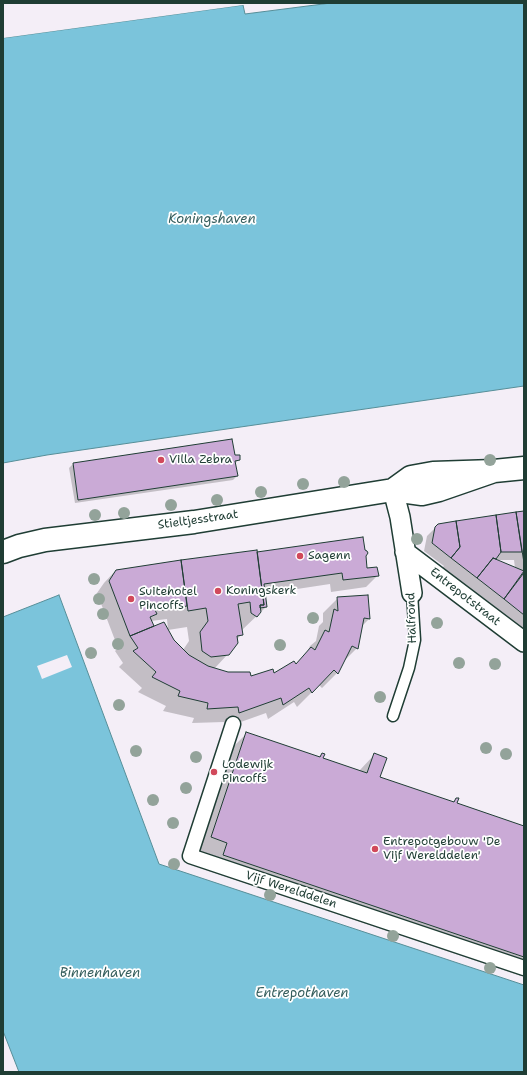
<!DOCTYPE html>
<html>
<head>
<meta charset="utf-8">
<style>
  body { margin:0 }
  #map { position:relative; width:527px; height:1075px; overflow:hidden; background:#f4eef7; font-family:"Shantell Sans",sans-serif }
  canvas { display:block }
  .frame { position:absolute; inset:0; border:4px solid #1f3d34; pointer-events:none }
</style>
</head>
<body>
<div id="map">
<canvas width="527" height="1075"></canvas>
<div class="frame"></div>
</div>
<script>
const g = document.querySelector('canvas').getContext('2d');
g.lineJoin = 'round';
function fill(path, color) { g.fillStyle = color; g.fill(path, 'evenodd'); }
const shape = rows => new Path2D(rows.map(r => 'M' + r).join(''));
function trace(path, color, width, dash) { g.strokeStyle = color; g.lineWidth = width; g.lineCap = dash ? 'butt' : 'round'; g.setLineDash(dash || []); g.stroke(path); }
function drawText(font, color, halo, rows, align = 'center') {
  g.font = font + ' "Shantell Sans",sans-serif'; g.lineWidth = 3.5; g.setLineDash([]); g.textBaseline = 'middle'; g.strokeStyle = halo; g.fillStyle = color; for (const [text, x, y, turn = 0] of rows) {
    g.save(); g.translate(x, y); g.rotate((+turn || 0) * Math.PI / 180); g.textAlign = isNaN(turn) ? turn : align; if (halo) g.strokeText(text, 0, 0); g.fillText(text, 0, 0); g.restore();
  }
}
const water = shape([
  [331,3,524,3,524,386,47,455,3,463,3,38,243,5,245,14,331,3],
  [59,595,159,864,524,985,524,1072,19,1072,3,1031,3,617,59,595]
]);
const pier = shape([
  [243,3,243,5,3,38,3,36],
  [67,655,72,667,42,679,37,666]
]);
const shadow = shape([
  [234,456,239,459,235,464,237,476,233,480,75,503,69,468,73,464],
  [524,512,524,571,521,574,524,576,524,641,440,570,444,566,424,551,427,536,438,525],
  [495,560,514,560,515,568],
  [256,551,256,553,365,556,366,570,378,575,366,587,331,592,330,584,264,594,266,607,241,631,241,635,236,640,228,654,214,669,251,678,273,675,295,665,306,654,310,646,316,641,319,626,323,622,323,613,338,598,369,619,362,626,357,648,343,662,337,673,322,688,319,685,297,707,294,702,268,719,266,713,224,728,224,722,192,723,194,718,163,711,166,706,138,692,142,688,119,667,123,663,115,651,118,648,97,593,104,583,116,570],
  [167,619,168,630,187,627,189,641,183,650,173,641,153,628,151,621],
  [246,734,318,758,322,754,322,759,359,771,375,754,379,778,452,803,456,799,456,804,524,827,524,977,209,871,213,858,196,852,231,749]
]);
const building = shape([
  [232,439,235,455,240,455,240,460,235,461,238,476,78,500,73,463,232,439],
  [524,511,524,563,516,512,524,511],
  [516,512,522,552,501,552,496,515,516,512],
  [496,515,501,552,496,559,493,558,477,578,451,558,460,547,456,521,496,515],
  [456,521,460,547,451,558,432,543,435,527,438,524,456,521],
  [363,537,365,550,367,551,368,553,366,556,367,568,377,567,379,576,343,580,342,573,264,584,267,607,260,608,260,605,264,605,257,552,363,537],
  [257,550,264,605,260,605,261,612,257,617,251,613,250,602,238,604,243,635,237,636,238,643,229,655,211,657,202,651,200,632,208,621,206,608,188,611,181,560,257,550],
  [493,558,524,571,504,599,477,578,493,558],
  [181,560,187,606,162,610,161,607,154,608,157,614,150,617,154,626,130,636,109,581,116,570,181,560],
  [523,574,524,575,524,615,504,599,523,574],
  [368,595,370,619,364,618,358,649,352,646,338,674,334,670,312,693,309,688,283,705,281,698,239,713,238,707,207,709,208,703,178,696,180,691,152,677,156,672,133,651,138,648,130,636,164,622,174,640,189,655,208,666,228,672,250,672,251,676,273,669,274,673,294,661,296,664,311,647,315,650,325,630,329,632,334,609,338,611,337,597,368,595],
  [246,732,320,757,322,753,325,754,323,758,367,773,374,753,387,758,380,777,454,802,456,798,459,798,457,803,524,826,524,957,223,855,227,843,211,837,246,732]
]);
const service = shape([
  [393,716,409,668,415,640,412,593]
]);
const pedestrian = shape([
  [233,724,190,856,524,968]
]);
const minor = shape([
  [393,490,400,517,412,593],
  [405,552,524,642]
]);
const tertiary = shape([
  [393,490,411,477,433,473,494,471,524,468],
  [3,552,19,546,45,540,194,522,393,490,422,494,439,490,494,471]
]);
const trees = [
  [490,460],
  [344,482],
  [303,484],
  [261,492],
  [217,500],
  [171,505],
  [124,513],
  [95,515],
  [417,539],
  [94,579],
  [99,599],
  [103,614],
  [313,618],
  [437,623],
  [118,644],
  [280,645],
  [91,653],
  [459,663],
  [495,664],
  [380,697],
  [119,705],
  [486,748],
  [136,751],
  [506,754],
  [196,757],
  [186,788],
  [153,800],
  [173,823],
  [174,864],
  [270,895],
  [393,936],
  [490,968]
];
const markers = [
  [161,460,4,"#d1495b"],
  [300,556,4,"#d1495b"],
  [218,591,4,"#d1495b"],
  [131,599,4,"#d1495b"],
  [214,772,4,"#d1495b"],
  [375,849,4,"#d1495b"]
];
const poiNames = [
  ["Villa Zebra",169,460],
  ["Sagenn",308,556],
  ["Koningskerk",226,591],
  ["Suitehotel",139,592],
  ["Pincoffs",139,606],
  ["Lodewijk",222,765],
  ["Pincoffs",222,779],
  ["Entrepotgebouw 'De",383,842],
  ["Vijf Werelddelen'",383,856]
];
const streetNames = [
  ["Stieltjesstraat",198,520,-8],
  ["Entrepotstraat",465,597,38],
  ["Halfrond",412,618,-92],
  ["Vijf Werelddelen",291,890,18]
];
const waterNames = [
  ["Koningshaven",212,220],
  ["Binnenhaven",100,974],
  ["Entrepothaven",302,994]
];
fill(water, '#7bc4db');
trace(water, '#568e98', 1);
fill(pier, '#f4eef7');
fill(shadow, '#0003');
fill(building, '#caaad6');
trace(building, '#1f3d34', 1);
trace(service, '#1f3d34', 13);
trace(pedestrian, '#1f3d34', 17);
trace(minor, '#1f3d34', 22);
trace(tertiary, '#1f3d34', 25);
trace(service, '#fff', 10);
trace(pedestrian, '#fff', 14);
trace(minor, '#fff', 19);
trace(tertiary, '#fff', 22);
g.fillStyle = '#93a39a';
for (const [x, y] of trees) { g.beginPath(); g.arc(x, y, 6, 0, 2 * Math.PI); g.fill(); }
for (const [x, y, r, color] of markers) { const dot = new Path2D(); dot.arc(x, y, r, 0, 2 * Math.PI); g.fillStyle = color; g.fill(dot); trace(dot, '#fff', 1.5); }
drawText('12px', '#1f3d34', '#fff', poiNames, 'left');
drawText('12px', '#1f3d34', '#fff', streetNames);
drawText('italic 13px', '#365f5e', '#fff', waterNames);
</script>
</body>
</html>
